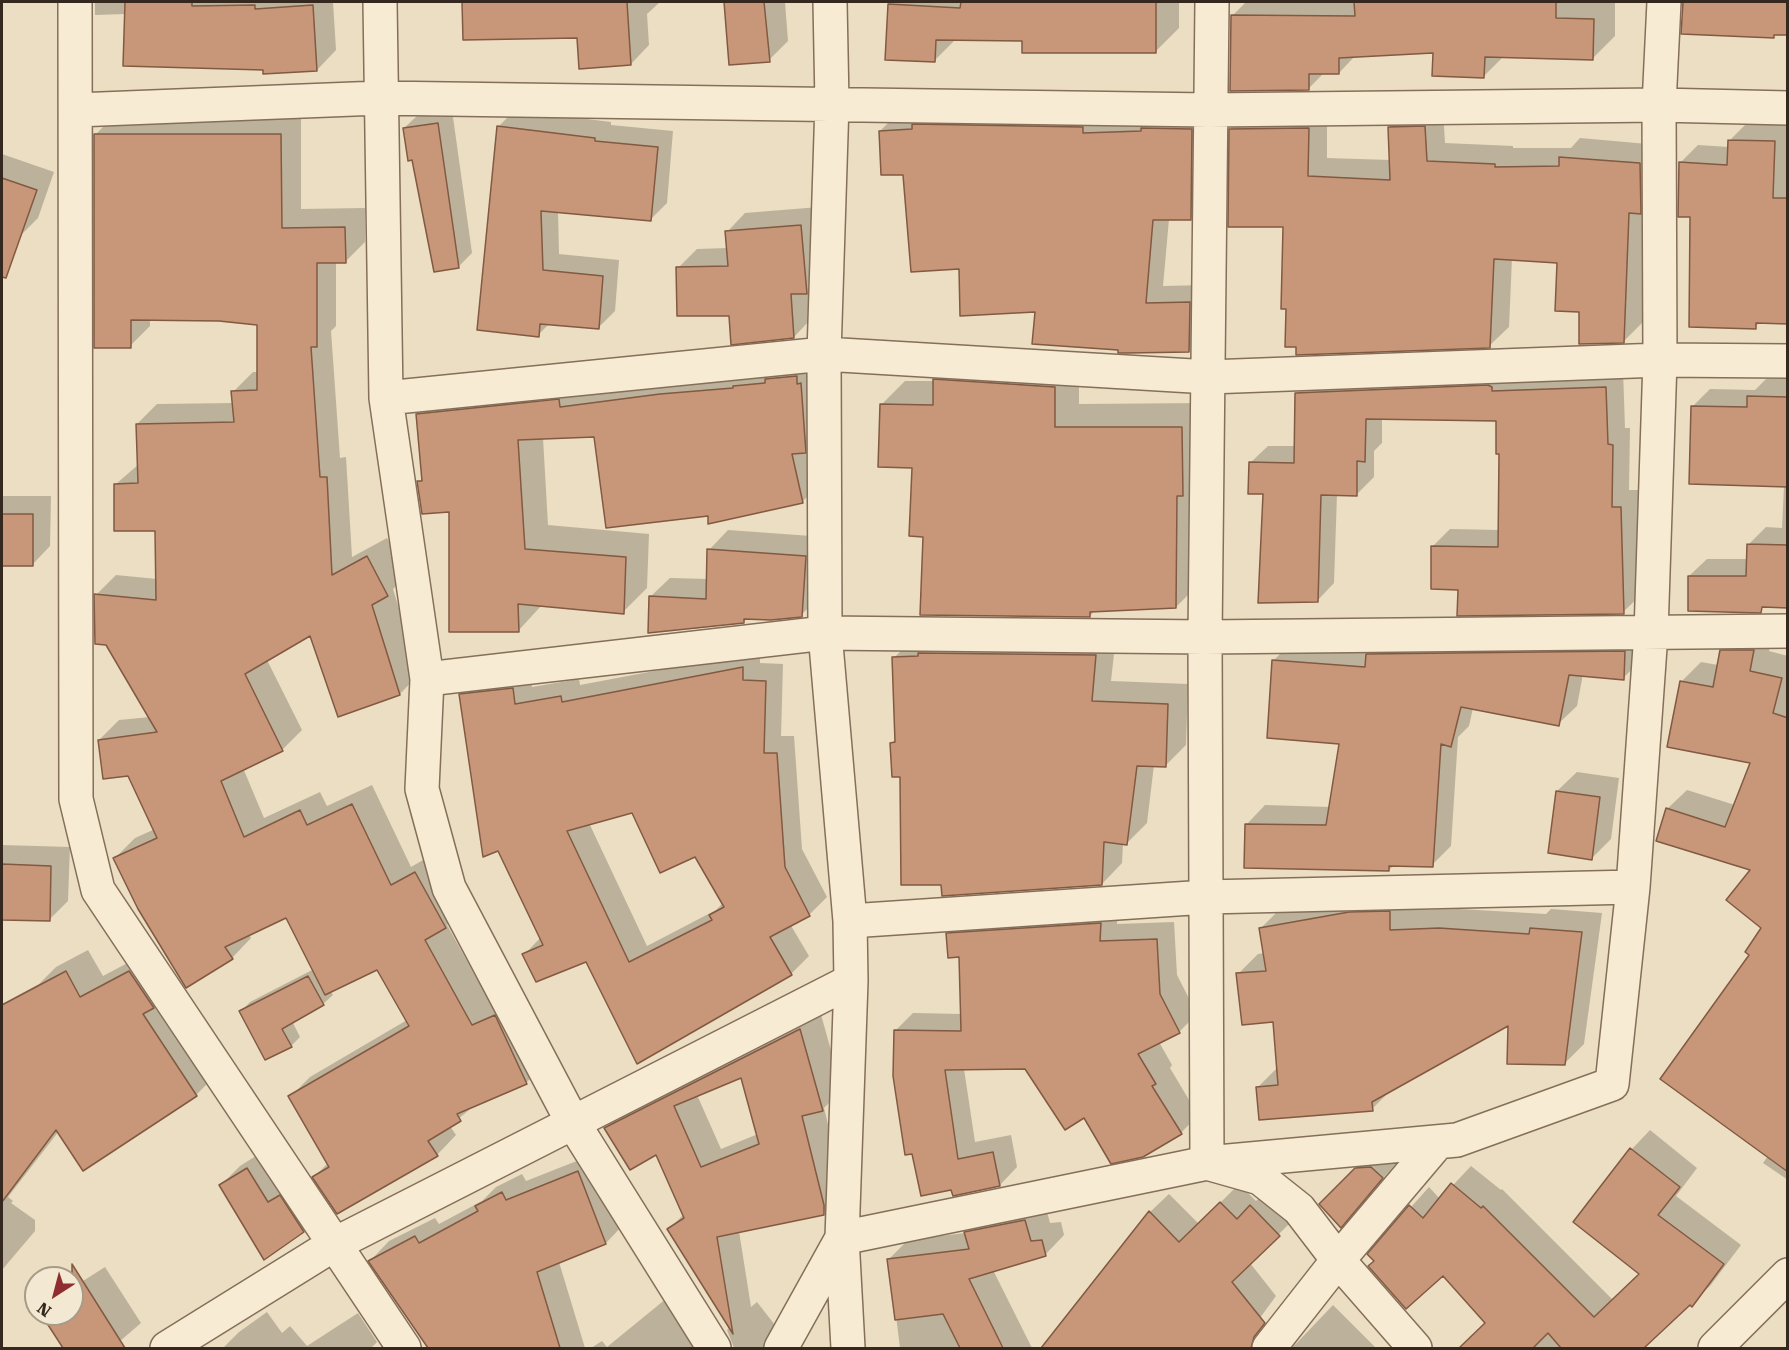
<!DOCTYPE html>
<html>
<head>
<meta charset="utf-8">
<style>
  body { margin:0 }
  #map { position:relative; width:1789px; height:1350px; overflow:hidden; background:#ebdec2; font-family:"Roboto Serif",serif }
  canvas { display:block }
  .frame { position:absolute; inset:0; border:3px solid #35281e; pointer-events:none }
  .north { position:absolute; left:24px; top:1266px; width:60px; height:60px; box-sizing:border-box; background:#f3e8d1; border:2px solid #a79b89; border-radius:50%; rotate:216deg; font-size:16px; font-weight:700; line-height:24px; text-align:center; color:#35281e }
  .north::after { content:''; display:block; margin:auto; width:21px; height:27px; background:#902d31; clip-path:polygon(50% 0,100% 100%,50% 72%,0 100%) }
</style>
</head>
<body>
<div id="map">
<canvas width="1789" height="1350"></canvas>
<div class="frame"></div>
<div class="north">N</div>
</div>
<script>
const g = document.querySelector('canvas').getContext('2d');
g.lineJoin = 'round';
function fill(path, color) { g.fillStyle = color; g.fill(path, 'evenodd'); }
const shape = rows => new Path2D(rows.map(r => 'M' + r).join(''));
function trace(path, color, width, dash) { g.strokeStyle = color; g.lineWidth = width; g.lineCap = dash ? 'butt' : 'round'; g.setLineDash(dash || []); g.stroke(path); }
const shadow = shape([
  [95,2,333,2,336,50,317,70,264,69,126,14,95,15],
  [463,2,660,2,647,14,649,45,631,64,579,37,464,39],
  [725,2,785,2,788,41,769,60,731,63],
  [888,2,1179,2,1179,28,1155,52,1023,39,957,38,934,61,889,15],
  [1246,2,1615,2,1615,36,1593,58,1504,56,1484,76,1435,51,1355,56,1339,73,1324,73,1308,89,1232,16],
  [1684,2,1788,2,1788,34,1777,33,1773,37,1683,32],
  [1409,108,1443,108,1445,143,1513,146,1513,148,1571,148,1580,138,1659,145,1647,206,1643,322,1624,341,1580,310,1559,262,1512,258,1509,327,1489,346,1285,226,1231,129,1250,110,1327,109,1327,158,1391,160,1390,127],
  [452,110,472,253,459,266,414,159,404,128,418,115],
  [515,110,611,122,611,125,673,131,667,203,650,220,558,211,559,254,619,260,615,311,598,328,550,323,538,335,499,126],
  [1209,111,1208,201,1190,219,1169,219,1163,286,1207,285,1207,333,1189,351,1119,349,1036,311,960,267,880,131,898,113],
  [301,114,301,209,365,208,365,242,345,262,336,262,336,326,331,331,340,458,346,457,352,557,387,538,407,575,393,589,419,674,400,694,311,634,267,660,302,730,282,750,243,768,264,818,320,792,327,806,372,785,411,867,435,853,465,907,447,925,492,1006,515,997,546,1063,526,1083,476,1104,450,1126,456,1135,437,1155,314,1177,328,1163,290,1097,310,1077,407,1020,378,968,330,990,333,995,323,1004,292,1021,300,1037,291,1046,241,1011,250,1002,314,969,287,916,249,934,251,938,232,958,115,858,135,838,155,829,129,775,99,740,119,720,150,717,96,595,116,575,157,579,156,530,116,484,139,464,137,424,157,404,234,403,233,392,253,372,258,372,258,323,219,319,150,318,150,326,130,346,95,135,115,115],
  [1747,123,1788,124,1788,323,1761,321,1755,327,1691,216,1680,163,1698,145,1729,147,1729,141],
  [2,154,54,172,38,218,20,236,3,230,2,233],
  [819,207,812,318,794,337,731,314,678,268,697,249,728,248,727,232,745,213],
  [820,352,826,478,802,502,710,514,596,435,543,438,548,525,649,534,647,588,623,612,542,605,518,631,450,511,419,482,423,478,418,414,442,390],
  [958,356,1079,363,1079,404,1206,403,1200,583,1176,607,1095,610,1090,616,925,536,913,467,881,405,905,381,934,381],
  [1623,370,1625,428,1630,428,1629,490,1638,490,1641,595,1623,612,1460,588,1432,547,1450,529,1500,530,1501,452,1498,419,1382,418,1382,443,1374,451,1374,477,1356,495,1337,494,1334,583,1317,601,1250,463,1268,446,1296,446,1297,393,1314,376],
  [1766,379,1788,379,1788,606,1689,576,1707,559,1748,559,1748,545,1766,527,1782,528,1784,486,1693,406,1710,389,1755,390],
  [2,496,51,496,50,546,32,565,2,564],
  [728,530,825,537,821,596,801,615,748,618,743,622,650,597,670,578,708,579,709,550],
  [1741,631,1773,631,1769,651,1788,656,1788,1180,1763,1163,1768,1156,1752,954,1763,927,1753,870,1667,809,1687,790,1735,805,1752,762,1681,682,1701,662,1718,665,1721,651],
  [1643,633,1642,660,1623,678,1583,674,1577,706,1558,724,1473,708,1469,726,1458,737,1451,846,1432,865,1394,865,1389,870,1247,824,1265,805,1330,807,1340,742,1273,661,1292,642],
  [1116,635,1111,681,1188,684,1186,745,1166,765,1154,765,1147,823,1127,843,1123,843,1122,863,1102,884,943,883,892,743,896,739,894,658,914,637],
  [760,651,760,663,783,664,781,736,794,736,802,849,827,897,809,915,790,924,809,956,791,974,524,955,541,937,460,695,478,677,530,671,532,687,579,679,580,685],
  [633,811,696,855,723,903,716,910,647,946,589,823],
  [1577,772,1619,778,1611,839,1592,858,1557,791],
  [2,845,70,847,68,901,49,920,2,918],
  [1409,892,1409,910,1460,909,1546,914,1551,909,1602,913,1584,1044,1564,1064,1509,1023,1392,1089,1372,1109,1257,1088,1277,1068,1274,1020,1238,974,1258,954,1265,953,1260,929,1280,909],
  [1118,906,1117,924,1174,922,1177,975,1197,1014,1179,1032,1159,1042,1172,1065,1170,1068,1198,1115,1181,1133,1084,1116,1026,1068,964,1069,975,1142,1011,1135,1017,1167,1000,1185,954,1194,895,1031,913,1013,962,1014,960,955,947,934,965,916],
  [88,950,103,976,152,950,218,1073,196,1095,59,1131,8,1197,13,1201,11,1203,35,1220,35,1231,2,1270,2,1095,6,1092,2,1083,2,1004,39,984,56,967],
  [820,1011,842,1090,824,1108,843,1185,843,1194,823,1214,739,1231,751,1307,757,1302,782,1334,768,1348,591,1348,602,1341,607,1347,667,1298,725,1346,734,1348,727,1330,730,1327,669,1229,684,1214,657,1153,606,1128,625,1109],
  [742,1076,758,1134,721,1149,697,1095],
  [1650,1130,1697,1168,1676,1196,1741,1245,1710,1286,1641,1348,1460,1348,1487,1323,1443,1274,1376,1261,1369,1254,1429,1187,1440,1199,1471,1166,1501,1190,1502,1189,1613,1300,1641,1273,1575,1222,1632,1149],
  [267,1149,322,1212,303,1231,221,1185,240,1166],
  [1375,1149,1401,1158,1341,1226,1321,1204],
  [597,1153,625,1223,606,1243,559,1262,585,1348,441,1348,426,1320,370,1261,389,1241,435,1218,439,1224,482,1201,496,1187,522,1174,526,1181],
  [1239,1184,1256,1201,1270,1188,1297,1216,1250,1263,1276,1296,1238,1348,1043,1348,1150,1212,1169,1194,1199,1224],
  [1044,1201,1050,1223,1061,1222,1064,1235,1045,1255,993,1270,1032,1348,900,1348,889,1259,908,1240,965,1233,985,1213],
  [105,1267,141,1323,112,1348,65,1348,43,1314,72,1314,72,1288],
  [1333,1305,1376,1348,1292,1348],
  [267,1312,282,1333,290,1326,307,1346,358,1313,377,1342,371,1348,223,1348,239,1332]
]);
const building = shape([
  [125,2,192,2,192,6,255,5,255,9,313,5,317,71,263,74,263,70,123,66,125,2],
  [462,2,627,2,631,65,579,69,577,38,463,40,462,2],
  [724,2,764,2,770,62,729,65,724,2],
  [961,2,1156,2,1156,53,1022,53,1022,41,936,40,935,62,885,60,888,4,960,8,961,2],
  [1354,2,1556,2,1556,18,1594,19,1593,60,1485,57,1484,78,1432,76,1433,53,1339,58,1339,74,1309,74,1309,90,1230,91,1231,15,1355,16,1354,2],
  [1683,2,1788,2,1788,35,1774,35,1774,38,1681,34,1683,2],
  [438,123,459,268,434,272,412,160,408,161,403,128,438,123],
  [912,124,1083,127,1083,133,1141,131,1141,128,1192,129,1191,220,1153,220,1146,303,1190,302,1189,352,1128,353,1118,353,1118,350,1032,344,1035,312,960,316,959,269,911,272,903,175,881,175,879,131,912,129,912,124],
  [497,126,595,138,595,141,658,147,651,221,541,211,543,270,603,276,599,329,540,324,539,337,477,330,497,126],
  [1425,126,1427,161,1495,164,1495,167,1559,166,1559,157,1640,163,1641,214,1629,213,1624,343,1579,344,1579,312,1555,311,1557,263,1494,259,1490,348,1296,355,1296,347,1285,347,1286,309,1281,309,1283,227,1228,227,1229,129,1309,128,1308,176,1390,180,1388,127,1425,126],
  [94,134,281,134,282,228,345,227,346,263,317,263,317,347,311,347,320,477,327,477,332,575,367,556,388,596,372,605,400,695,338,717,310,636,245,674,283,751,221,781,244,837,300,810,307,825,352,804,391,885,415,872,446,928,425,940,472,1025,495,1015,527,1084,457,1114,461,1121,428,1141,438,1156,337,1214,312,1177,329,1167,288,1096,409,1026,377,970,325,995,286,918,225,947,233,959,186,988,138,909,113,858,157,838,128,776,103,779,98,740,157,732,106,645,95,644,94,594,156,600,155,531,114,531,114,484,138,483,136,424,234,422,231,391,257,390,257,325,219,321,131,320,131,348,94,348,94,134],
  [1728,140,1775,141,1773,198,1788,198,1788,324,1756,323,1756,329,1689,327,1690,217,1678,217,1679,162,1727,165,1728,140],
  [2,178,37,190,6,278,2,277,2,178],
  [801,225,807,294,791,294,794,338,731,345,729,316,677,316,676,267,728,266,725,231,801,225],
  [797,376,797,384,801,383,806,453,792,454,803,503,708,524,708,516,606,528,594,437,518,440,525,549,626,557,624,614,518,604,519,632,449,632,449,512,422,514,417,481,422,481,416,414,559,399,560,407,660,394,733,388,733,386,765,383,765,379,797,376],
  [933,379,1055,387,1055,427,1182,427,1183,496,1177,496,1176,608,1090,612,1090,617,920,615,923,537,909,536,912,468,878,467,880,404,933,405,933,379],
  [1488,385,1492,387,1492,391,1606,387,1608,444,1613,445,1612,507,1621,507,1624,614,1457,616,1458,590,1431,589,1431,546,1498,547,1499,454,1496,454,1496,421,1366,419,1365,462,1357,461,1357,496,1321,495,1318,602,1258,603,1263,494,1248,494,1249,462,1294,463,1295,393,1488,385],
  [1747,396,1788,397,1788,487,1689,484,1691,406,1747,407,1747,396],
  [2,514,33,514,33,566,2,566,2,514],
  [1747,544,1788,545,1788,608,1762,607,1761,613,1688,611,1688,576,1746,576,1747,544],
  [707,549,806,556,802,617,771,620,744,619,744,623,648,633,649,596,706,599,707,549],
  [1720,650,1754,650,1750,671,1782,678,1773,713,1788,718,1788,1172,1660,1079,1749,955,1745,952,1761,928,1726,900,1750,870,1656,841,1666,808,1725,827,1750,763,1667,747,1680,681,1713,687,1720,650],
  [1625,651,1624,680,1569,675,1559,726,1461,707,1451,747,1441,744,1433,867,1389,866,1389,871,1244,868,1245,824,1326,825,1339,744,1267,738,1272,660,1365,667,1366,654,1625,651],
  [918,653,1096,655,1092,701,1168,704,1166,767,1137,766,1127,845,1104,842,1102,885,942,896,941,885,901,885,900,777,892,777,890,743,895,742,892,657,918,656,918,653],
  [743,667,743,680,766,681,764,753,777,753,785,867,810,916,770,937,792,975,637,1064,586,962,536,982,522,954,543,945,498,851,483,857,459,694,513,688,515,704,561,696,562,702,743,667],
  [632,813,660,873,695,857,724,907,709,915,712,920,629,962,567,831,632,813],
  [1556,791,1600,797,1592,860,1548,853,1556,791],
  [2,864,51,866,50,921,2,920,2,864],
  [1390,911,1390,930,1439,928,1529,934,1530,928,1582,932,1565,1065,1507,1064,1508,1026,1372,1102,1373,1111,1259,1120,1256,1087,1278,1085,1273,1022,1242,1025,1236,973,1266,971,1259,928,1349,912,1390,911],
  [1101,923,1100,941,1157,939,1160,994,1180,1033,1138,1054,1156,1084,1152,1086,1182,1134,1143,1157,1111,1164,1084,1118,1065,1130,1025,1069,945,1070,958,1159,993,1152,1000,1186,953,1196,951,1190,921,1196,912,1154,905,1155,893,1076,894,1030,961,1031,959,957,948,958,946,933,1101,923],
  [66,971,80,997,129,971,154,1008,143,1014,197,1096,83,1171,56,1130,2,1202,2,1005,66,971],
  [308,976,324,1005,282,1029,292,1047,265,1060,239,1011,308,976],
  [800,1029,823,1111,802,1116,824,1205,824,1215,717,1237,733,1334,667,1229,684,1218,656,1155,630,1170,604,1128,800,1029],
  [741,1078,759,1144,701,1167,674,1106,741,1078],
  [1630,1148,1680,1187,1658,1215,1724,1264,1692,1307,1690,1305,1644,1348,1561,1348,1548,1333,1533,1348,1459,1348,1485,1323,1443,1276,1406,1309,1368,1266,1374,1261,1367,1254,1409,1205,1423,1218,1451,1183,1481,1208,1483,1206,1594,1317,1639,1274,1573,1222,1630,1148],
  [1371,1167,1383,1178,1341,1228,1319,1204,1355,1168,1371,1167],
  [247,1168,268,1202,280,1195,304,1232,264,1260,219,1185,247,1168],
  [578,1171,606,1244,537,1272,560,1348,428,1348,368,1261,415,1236,419,1243,478,1211,475,1206,502,1192,506,1200,578,1171],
  [1220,1202,1237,1219,1250,1205,1280,1236,1232,1282,1265,1323,1254,1337,1251,1348,1041,1348,1149,1211,1179,1242,1220,1202],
  [1025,1220,1031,1241,1042,1240,1046,1256,969,1279,1003,1348,960,1348,943,1314,895,1320,887,1259,969,1249,964,1232,1025,1220],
  [72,1264,125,1348,63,1348,41,1314,72,1314,72,1264]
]);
const minor = shape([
  [75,2,76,799,98,890,404,1348],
  [380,2,386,398,427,679,422,789,449,888,572,1121,714,1348],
  [830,2,832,103,824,354,825,633,850,921,851,981,842,1238,848,1348],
  [1212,2,1205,637,1207,1163,1457,1140,1612,1084,1633,887,1651,633,1660,360,1659,105,1664,2],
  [76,110,379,98,1209,110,1659,105,1788,108],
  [386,398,824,354,1209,377,1660,360,1788,361],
  [427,679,825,633,1205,637,1788,631],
  [850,921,1206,897,1633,887],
  [167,1348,333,1245,851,981],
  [781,1348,842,1238,1207,1163,1260,1178,1299,1209,1338,1260,1415,1348],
  [1269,1348,1338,1260,1438,1142],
  [1715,1348,1788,1275]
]);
fill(shadow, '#0003');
fill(building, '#c89779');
trace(building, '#825941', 1.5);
trace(minor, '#846f5a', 36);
trace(minor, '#f7ebd4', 33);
</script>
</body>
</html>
